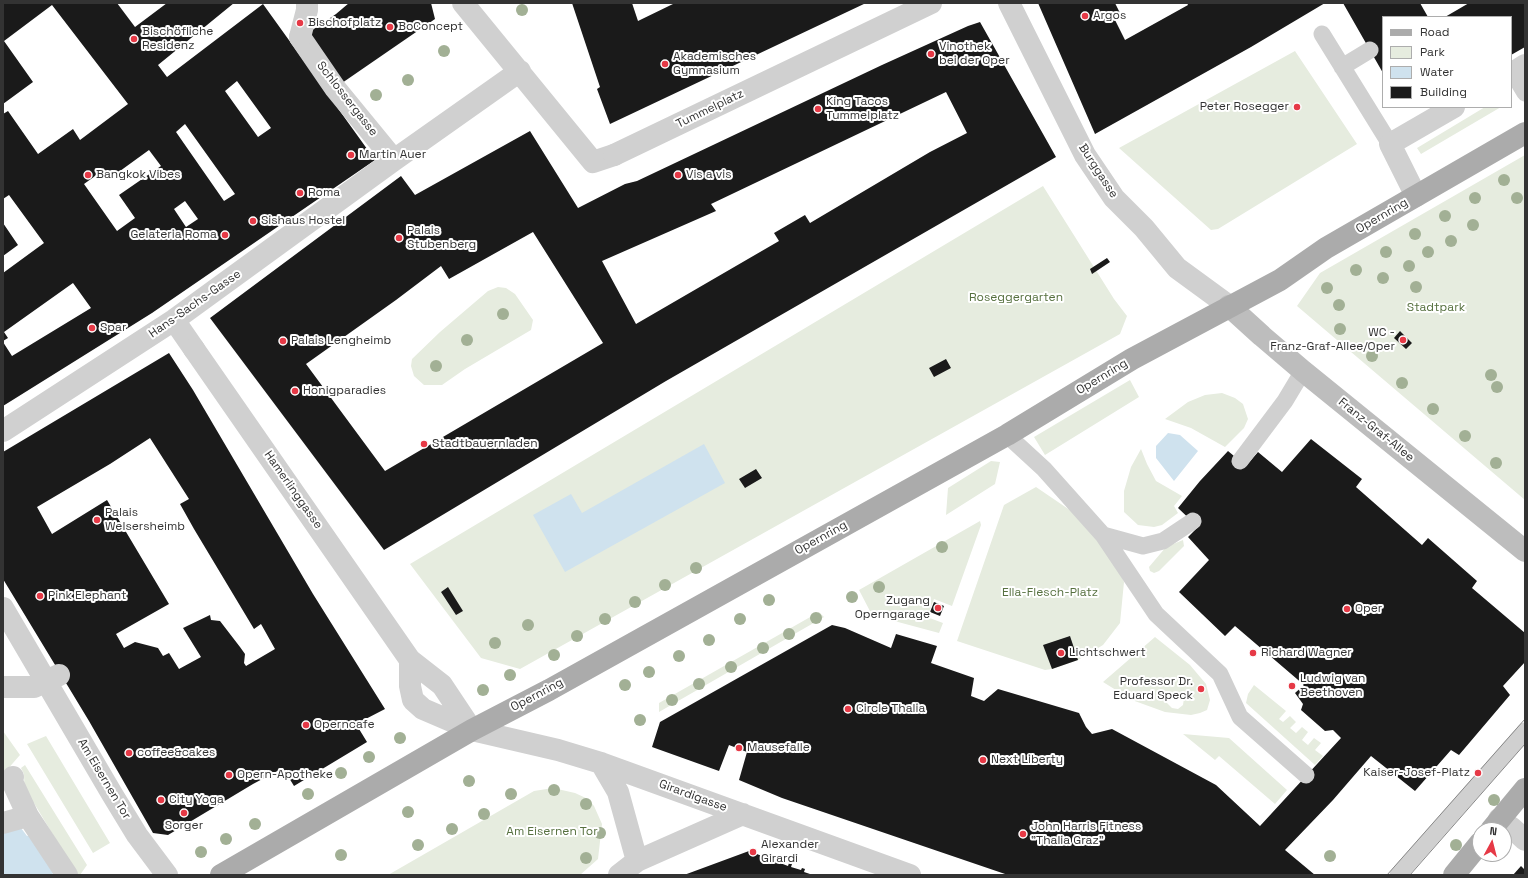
<!DOCTYPE html>
<html>
<head>
<meta charset="utf-8">
<style>
  body { margin:0 }
  #map { position:relative; width:1528px; height:878px; overflow:hidden; background:#fff; font-family:"Space Grotesk",sans-serif }
  canvas { display:block }
  .frame { position:absolute; inset:0; border:4px solid #333; pointer-events:none }
  .legend { position:absolute; left:1382px; top:16px; width:130px; height:92px; box-sizing:border-box; background:#fff; border:1px solid #adadad; margin:0; padding:5px 7px; list-style:none; font-size:12px; color:#333 }
  .legend li { display:flex; align-items:center; gap:8px; height:20px }
  .legend b { width:20px; border:1px solid #adadad }
  .north { position:absolute; left:1472px; top:822px; width:40px; height:40px; box-sizing:border-box; background:#fff; border:1px solid #adadad; border-radius:50%; rotate:7deg; font-size:11px; font-weight:700; line-height:16px; text-align:center; color:#333 }
  .north::after { content:''; display:block; margin:auto; width:14px; height:18px; background:#e63946; clip-path:polygon(50% 0,100% 100%,50% 72%,0 100%) }
</style>
</head>
<body>
<div id="map">
<canvas width="1528" height="878"></canvas>
<div class="frame"></div>
<ul class="legend">
<li><b style="height:5px;background:#ababab"></b>Road</li>
<li><b style="height:11px;background:#e6ecdf"></b>Park</li>
<li><b style="height:11px;background:#cfe2ee"></b>Water</li>
<li><b style="height:11px;background:#1a1a1a"></b>Building</li>
</ul>
<div class="north">N</div>
</div>
<script>
const g = document.querySelector('canvas').getContext('2d');
g.lineJoin = 'round';
function fill(path, color) { g.fillStyle = color; g.fill(path, 'evenodd'); }
const shape = rows => new Path2D(rows.map(r => 'M' + r).join(''));
function trace(path, color, width, dash) { g.strokeStyle = color; g.lineWidth = width; g.lineCap = dash ? 'butt' : 'round'; g.setLineDash(dash || []); g.stroke(path); }
function drawText(font, color, halo, rows, align = 'center') {
  g.font = font + ' "Space Grotesk",sans-serif'; g.lineWidth = 4; g.setLineDash([]); g.textBaseline = 'middle'; g.strokeStyle = halo; g.fillStyle = color; for (const [text, x, y, turn = 0] of rows) {
    g.save(); g.translate(x, y); g.rotate((+turn || 0) * Math.PI / 180); g.textAlign = isNaN(turn) ? turn : align; if (halo) g.strokeText(text, 0, 0); g.fillText(text, 0, 0); g.restore();
  }
}
const green = shape([
  [1295,51,1357,144,1218,229,1211,230,1119,148],
  [1485,107,1501,107,1421,154,1417,148],
  [1525,155,1525,500,1297,306,1320,273],
  [1043,186,1114,299,1127,316,1120,334,520,669,481,658,410,564],
  [498,287,506,288,515,294,533,320,531,330,465,369,442,385,424,385,414,376,411,366,412,359,440,332,488,291],
  [1130,380,1139,397,1045,455,1034,437],
  [1222,393,1235,398,1243,404,1248,419,1244,428,1225,447,1191,428,1165,419,1188,402,1205,395],
  [1141,449,1147,464,1156,481,1182,496,1174,506,1178,513,1162,525,1154,527,1138,525,1124,512,1124,491,1131,467],
  [991,461,1000,462,995,484,946,515,948,488],
  [1036,487,1083,519,1111,554,1124,582,1120,623,1103,645,1078,660,1052,669,1045,670,957,641,1004,505],
  [980,521,981,525,952,606,934,599,927,617,943,623,939,633,872,615,859,590],
  [1183,540,1184,546,1159,571,1154,573,1150,571,1149,567,1166,547],
  [819,612,824,617,659,712,659,703],
  [1155,637,1190,665,1206,684,1210,700,1207,710,1200,713,1191,715,1165,712,1132,700,1103,682],
  [1174,692,1180,693,1184,698,1183,705,1178,709,1172,708,1167,703,1168,696],
  [1254,685,1286,711,1279,719,1283,722,1290,716,1296,722,1290,728,1296,733,1302,727,1308,732,1302,740,1308,745,1314,738,1321,743,1315,750,1323,756,1315,765,1246,703,1248,694],
  [3,731,20,755,6,771,3,771],
  [1183,734,1229,738,1287,790,1275,804,1219,756,1215,760],
  [46,736,110,843,93,853,27,744],
  [25,765,87,865,80,875,77,875,34,803,25,804,24,774,21,768],
  [553,788,575,793,588,799,594,806,602,824,598,859,580,875,388,875,534,791]
]);
const water = shape([
  [1168,433,1180,435,1198,451,1174,481,1156,458,1156,446],
  [704,444,725,483,565,572,533,515,571,494,582,513],
  [21,828,27,836,34,834,57,870,51,875,3,875,3,833]
]);
const building = shape([
  [3,3,117,3,135,27,167,3,234,3,158,65,167,77,263,4,375,160,152,313,3,406,3,342,12,356,91,308,73,283,4,332,8,338,3,341,3,273,44,243,9,195,3,199,3,114,8,111,38,154,73,129,80,140,128,104,52,5,4,41,33,82,3,104],
  [237,81,271,128,258,137,225,91],
  [185,124,235,194,224,201,176,132],
  [149,150,161,166,119,195,135,218,117,231,84,184,102,171,109,179],
  [185,201,198,219,186,227,174,209],
  [349,3,431,3,435,19,342,83,308,33,336,14],
  [572,3,632,3,638,21,675,3,866,3,610,124,597,89,600,87],
  [1038,3,1115,3,1122,17,1115,20,1125,40,1188,5,1187,3,1325,3,1251,47,1095,134],
  [1343,3,1420,3,1428,17,1383,17,1383,73],
  [1469,3,1525,3,1525,47,1511,55,1511,17,1445,17],
  [980,22,1056,157,666,381,384,550,210,318,401,176,415,195,530,131,578,208,625,184,637,181,882,65,968,26],
  [946,92,967,133,930,152,810,223,805,215,774,233,779,241,636,324,602,261,716,211,711,204],
  [533,232,603,343,385,471,306,364,396,300,441,266,449,279],
  [3,223,18,245,3,256],
  [1107,258,1110,262,1092,274,1090,269],
  [1400,331,1412,343,1406,349,1394,338],
  [169,353,193,390,313,594,385,709,356,724,367,742,294,786,283,768,253,784,168,835,153,833,89,721,3,579,3,452],
  [150,438,189,499,180,504,194,529,254,629,261,624,275,649,246,666,244,663,245,654,240,647,220,621,211,620,210,615,183,628,201,657,179,669,169,653,163,656,158,648,135,642,124,648,116,634,169,604,107,500,52,534,37,507,110,464],
  [946,359,951,368,934,377,929,368],
  [1311,439,1362,479,1356,487,1422,545,1428,538,1477,581,1472,588,1525,633,1525,662,1503,686,1510,695,1459,755,1451,750,1415,791,1371,756,1333,800,1285,850,1315,875,1008,875,782,798,739,780,747,752,729,745,719,771,652,747,660,722,832,625,845,628,891,648,896,634,937,646,931,663,974,678,971,696,984,701,998,689,1079,713,1086,727,1092,734,1112,729,1216,785,1260,826,1341,738,1333,730,1325,731,1301,710,1303,704,1295,693,1304,685,1235,626,1225,636,1179,592,1209,560,1188,537,1198,527,1178,508,1200,481,1228,451,1246,466,1258,452,1282,472],
  [756,469,762,478,745,488,739,479],
  [448,587,463,611,456,615,441,592],
  [934,602,944,606,940,616,930,612],
  [1070,636,1078,660,1052,669,1043,645],
  [749,851,788,866,789,863,792,864,791,867,801,870,802,868,805,869,804,872,813,875,684,875],
  [1521,866,1525,870,1525,875,1513,875]
]);
const service = shape([
  [1322,34,1390,144],
  [1342,67,1370,50],
  [1513,73,1525,93],
  [1007,435,1044,469,1103,535,1156,614,1220,674,1240,717,1306,775],
  [1240,461,1285,401,1303,371],
  [1103,535,1143,546,1163,541,1193,521],
  [1398,875,1525,731]
]);
const pedestrian = shape([
  [463,3,593,162,614,155],
  [300,37,335,88,394,160],
  [174,320,194,349],
  [3,431,174,320,394,160,520,71],
  [3,608,112,794,137,835,167,875],
  [3,687,34,687,59,675],
  [13,777,11,779,28,816,67,875],
  [1499,819,1512,828,1525,840],
  [3,823,28,816]
]);
const minor = shape([
  [1009,3,1085,155,1114,198,1144,228,1177,268,1229,306],
  [300,37,307,10,307,3],
  [1511,74,1525,65],
  [614,155,931,3],
  [1416,196,1390,144,1454,107],
  [194,349,410,660,442,685,472,730],
  [410,660,410,686,413,700,423,709,472,730,558,750,601,763,910,875],
  [601,763,618,792,637,861],
  [619,875,637,861,743,814]
]);
const secondary = shape([
  [1229,306,1262,336,1303,371,1525,551]
]);
const primary = shape([
  [1491,830,1525,789],
  [221,875,472,730,549,690,1007,435,1132,359,1280,280,1326,248,1525,133],
  [1454,875,1480,843]
]);
const tram = shape([
  [1387,875,1525,719],
  [1410,875,1525,744]
]);
const trees = [
  [522,10],
  [444,51],
  [408,80],
  [376,95],
  [1504,180],
  [1475,198],
  [1517,198],
  [1445,216],
  [1473,225],
  [1415,234],
  [1451,241],
  [1386,252],
  [1428,252],
  [1409,266],
  [1356,270],
  [1383,278],
  [1416,287],
  [1327,288],
  [1339,305],
  [503,314],
  [1340,329],
  [467,340],
  [1372,356],
  [436,366],
  [1491,375],
  [1402,383],
  [1497,387],
  [1433,409],
  [1465,436],
  [1496,463],
  [942,547],
  [696,568],
  [665,585],
  [879,587],
  [852,597],
  [769,600],
  [635,602],
  [816,618],
  [605,619],
  [740,619],
  [528,625],
  [789,634],
  [577,636],
  [709,640],
  [495,643],
  [763,648],
  [554,655],
  [679,656],
  [731,667],
  [649,672],
  [510,675],
  [699,684],
  [625,685],
  [483,690],
  [672,700],
  [640,720],
  [400,738],
  [369,757],
  [341,773],
  [469,781],
  [554,790],
  [308,794],
  [511,794],
  [1494,800],
  [586,804],
  [408,812],
  [484,814],
  [255,824],
  [452,829],
  [600,833],
  [226,839],
  [418,845],
  [1456,845],
  [201,852],
  [341,855],
  [1330,856],
  [586,858]
];
const markers = [
  [1085,16,4,"#e63946"],
  [300,23,4,"#e63946"],
  [390,27,4,"#e63946"],
  [134,39,4,"#e63946"],
  [931,54,4,"#e63946"],
  [665,64,4,"#e63946"],
  [1297,107,4,"#e63946"],
  [818,109,4,"#e63946"],
  [351,155,4,"#e63946"],
  [88,175,4,"#e63946"],
  [678,175,4,"#e63946"],
  [300,193,4,"#e63946"],
  [253,221,4,"#e63946"],
  [225,235,4,"#e63946"],
  [399,238,4,"#e63946"],
  [92,328,4,"#e63946"],
  [1403,340,4,"#e63946"],
  [283,341,4,"#e63946"],
  [295,391,4,"#e63946"],
  [424,444,4,"#e63946"],
  [97,520,4,"#e63946"],
  [40,596,4,"#e63946"],
  [938,608,4,"#e63946"],
  [1347,609,4,"#e63946"],
  [1061,653,4,"#e63946"],
  [1253,653,4,"#e63946"],
  [1292,686,4,"#e63946"],
  [1201,689,4,"#e63946"],
  [848,709,4,"#e63946"],
  [306,725,4,"#e63946"],
  [739,748,4,"#e63946"],
  [129,753,4,"#e63946"],
  [983,760,4,"#e63946"],
  [1478,773,4,"#e63946"],
  [229,775,4,"#e63946"],
  [161,800,4,"#e63946"],
  [184,813,4,"#e63946"],
  [1023,834,4,"#e63946"],
  [753,852,4,"#e63946"]
];
const poiNames = [
  ["Argos",1093,16],
  ["Bischofplatz",308,23],
  ["BoConcept",398,27],
  ["Bischöfliche",142,32],
  ["Residenz",142,46],
  ["Vinothek",939,47],
  ["bei der Oper",939,61],
  ["Akademisches",673,57],
  ["Gymnasium",673,71],
  ["King Tacos",826,102],
  ["Tummelplatz",826,116],
  ["Peter Rosegger",1289,107,"right"],
  ["Martin Auer",359,155],
  ["Bangkok Vibes",96,175],
  ["Vis a vis",686,175],
  ["Roma",308,193],
  ["Sishaus Hostel",261,221],
  ["Palais",407,231],
  ["Stubenberg",407,245],
  ["Gelateria Roma",217,235,"right"],
  ["Spar",100,328],
  ["WC -",1395,333,"right"],
  ["Franz-Graf-Allee/Oper",1395,347,"right"],
  ["Palais Lengheimb",291,341],
  ["Honigparadies",303,391],
  ["Stadtbauernladen",432,444],
  ["Palais",105,513],
  ["Welsersheimb",105,527],
  ["Pink Elephant",48,596],
  ["Zugang",930,601,"right"],
  ["Operngarage",930,615,"right"],
  ["Oper",1355,609],
  ["Lichtschwert",1069,653],
  ["Richard Wagner",1261,653],
  ["Ludwig van",1300,679],
  ["Beethoven",1300,693],
  ["Professor Dr.",1193,682,"right"],
  ["Eduard Speck",1193,696,"right"],
  ["Circle Thalia",856,709],
  ["Operncafe",314,725],
  ["Mausefalle",747,748],
  ["coffee&cakes",137,753],
  ["Next Liberty",991,760],
  ["Kaiser-Josef-Platz",1470,773,"right"],
  ["Opern-Apotheke",237,775],
  ["City Yoga",169,800],
  ["Sorger",184,826,"center"],
  ["John Harris Fitness",1031,827],
  ["\"Thalia Graz\"",1031,841],
  ["Alexander",761,845],
  ["Girardi",761,859]
];
const streetNames = [
  ["Schlossergasse",347,99,52],
  ["Tummelplatz",710,109,-26],
  ["Burggasse",1098,171,57],
  ["Opernring",1382,216,-30],
  ["Hans-Sachs-Gasse",195,304,-35],
  ["Opernring",1102,377,-31],
  ["Franz-Graf-Allee",1376,430,39],
  ["Hamerlinggasse",293,490,55],
  ["Opernring",821,538,-29],
  ["Opernring",537,695,-28],
  ["Am Eisernen Tor",104,779,59],
  ["Girardigasse",693,796,20]
];
const parkNames = [
  ["Roseggergarten",1016,298],
  ["Stadtpark",1436,308],
  ["Ella-Flesch-Platz",1050,593],
  ["Am Eisernen Tor",552,832]
];
fill(green, '#e6ecdf');
fill(water, '#cfe2ee');
fill(building, '#1a1a1a');
trace(service, '#d0d0d0', 17);
trace(pedestrian, '#d0d0d0', 22);
trace(minor, '#d0d0d0', 22);
trace(secondary, '#bdbdbd', 22);
trace(primary, '#ababab', 22);
trace(tram, '#888', 1);
g.fillStyle = '#a2b095';
for (const [x, y] of trees) { g.beginPath(); g.arc(x, y, 6, 0, 2 * Math.PI); g.fill(); }
for (const [x, y, r, color] of markers) { const dot = new Path2D(); dot.arc(x, y, r, 0, 2 * Math.PI); g.fillStyle = color; g.fill(dot); trace(dot, '#fff', 1.5); }
drawText('12px', '#333', '#fff', poiNames, 'left');
drawText('12px', '#333', '#fff', streetNames);
drawText('12px', '#56703f', '#fff', parkNames);
</script>
</body>
</html>
